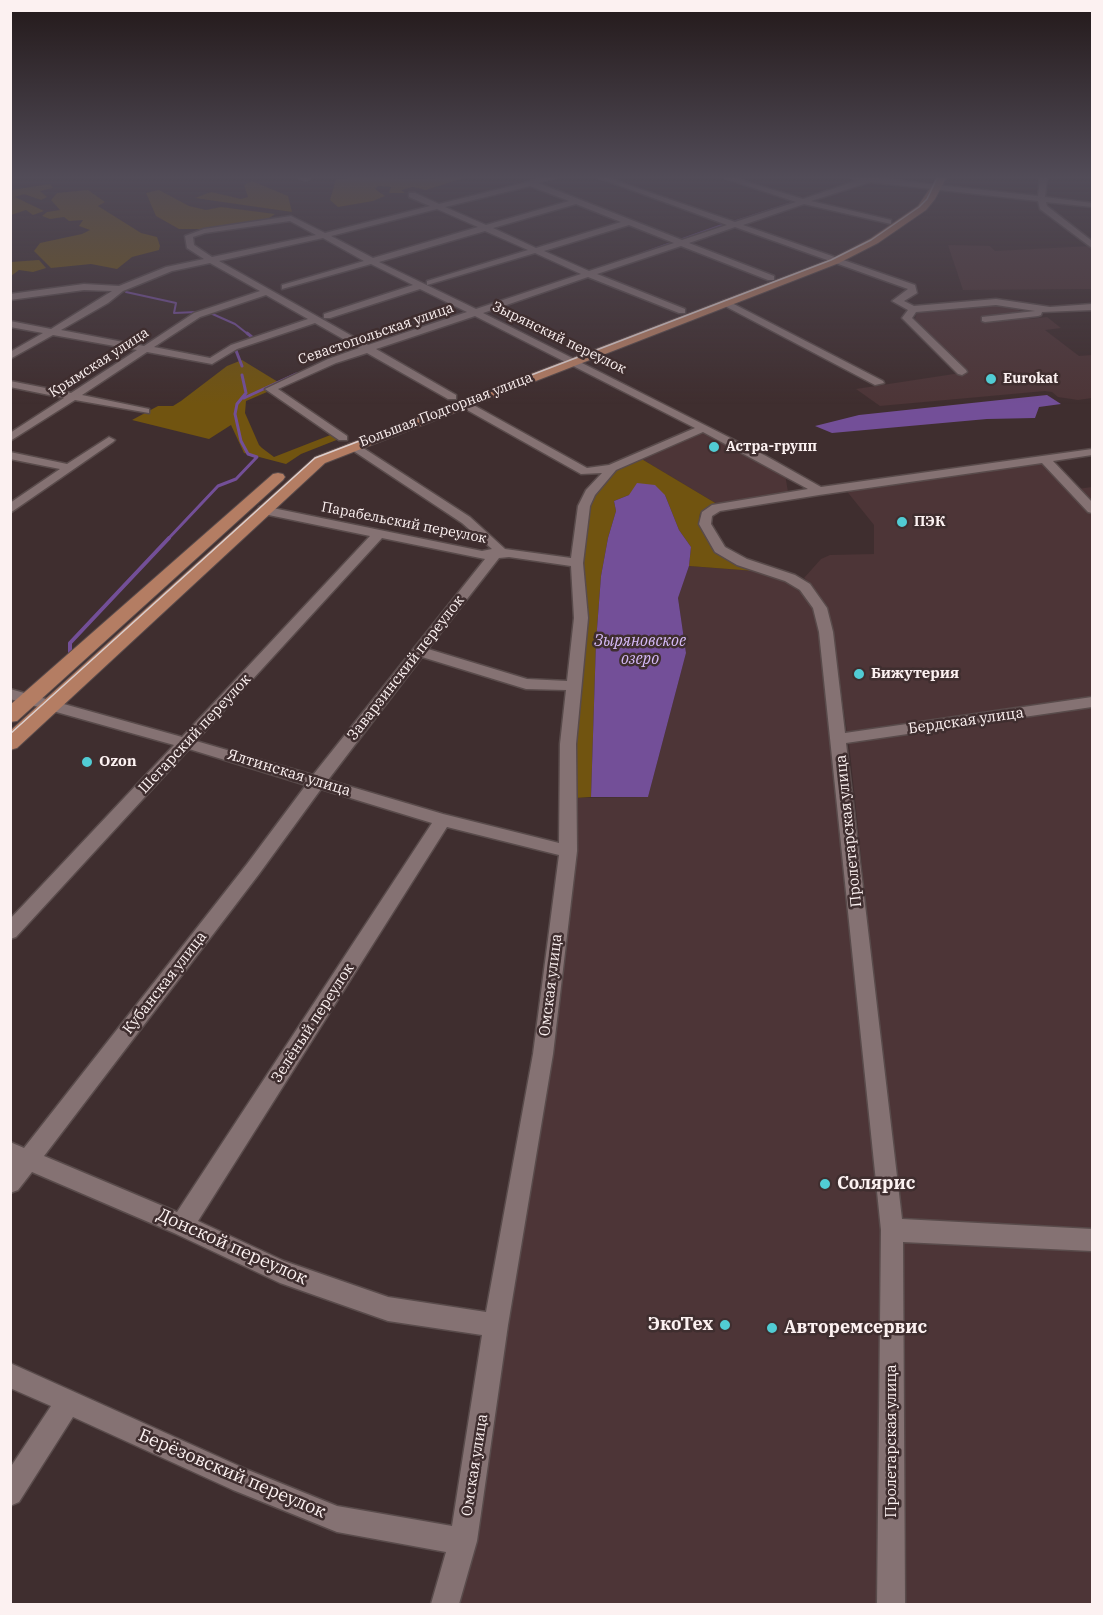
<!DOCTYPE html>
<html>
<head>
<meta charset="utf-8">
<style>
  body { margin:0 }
  #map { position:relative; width:1103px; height:1615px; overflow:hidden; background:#3f2e2f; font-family:"IBM Plex Serif",serif }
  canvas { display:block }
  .frame { position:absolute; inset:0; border:12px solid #fcf1f1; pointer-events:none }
</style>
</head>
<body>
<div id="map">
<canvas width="1103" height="1615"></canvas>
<div class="frame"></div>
</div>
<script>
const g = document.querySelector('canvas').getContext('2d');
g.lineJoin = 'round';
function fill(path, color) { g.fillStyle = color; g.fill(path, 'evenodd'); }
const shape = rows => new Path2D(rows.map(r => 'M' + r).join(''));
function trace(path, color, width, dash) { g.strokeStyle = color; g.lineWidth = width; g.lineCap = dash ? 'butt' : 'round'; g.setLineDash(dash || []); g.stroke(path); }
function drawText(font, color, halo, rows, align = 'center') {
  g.font = font + ' "IBM Plex Serif",serif'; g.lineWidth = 5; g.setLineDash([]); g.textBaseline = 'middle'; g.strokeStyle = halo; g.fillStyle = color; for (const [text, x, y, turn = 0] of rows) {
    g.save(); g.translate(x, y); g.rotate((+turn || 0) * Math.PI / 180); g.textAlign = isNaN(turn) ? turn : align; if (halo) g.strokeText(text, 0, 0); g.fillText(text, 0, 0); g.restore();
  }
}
const built = shape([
  [948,245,990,246,995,251,1090,246,1092,248,1092,289,963,290],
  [999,304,1013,306,1030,319,1047,317,1061,328,1045,330,1079,356,1092,355,1092,398,1078,400,1058,397,1052,392,1045,391,880,406,856,389,967,372,915,319,917,312],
  [703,432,785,474,788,492,717,504,640,458],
  [1049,460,1077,489,1092,487,1092,696,847,732,833,632,827,608,811,584,804,578,821,559,830,555,874,554,874,525,845,489],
  [689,566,755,571,786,581,809,599,814,608,819,631,883,1232,878,1604,455,1604,472,1543,552,1054,577,855,575,798,648,797,686,653,678,598],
  [1092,708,1092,1604,905,1604,901,1233,849,743]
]);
const green = shape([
  [364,178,415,179,464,178,426,190,413,187,401,190,405,193,389,193,391,187,378,186,375,189,385,196,373,201,338,207,330,200,336,179],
  [252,181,288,196,292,212,195,198,211,192,241,199,248,197,244,185],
  [50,184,53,188,40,191,47,197,41,200,24,194,15,197,44,211,33,215,26,210,11,215,11,190],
  [88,190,105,202,98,206,141,233,157,237,160,246,159,250,132,257,117,269,91,264,51,268,34,251,40,243,82,234,90,230,79,226,83,220,69,221,64,217,50,219,42,216,47,212,60,210,51,200,57,193],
  [159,190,189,206,206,210,221,207,275,214,268,219,209,229,179,229,156,216,146,193],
  [39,260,46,268,33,272,19,270,11,276,11,262],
  [242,360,278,382,267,392,246,401,245,413,259,445,262,448,274,457,333,434,339,439,301,454,286,464,244,453,231,425,209,439,132,420,158,406,173,406,181,401,227,366],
  [640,458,717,504,700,513,699,523,738,565,755,571,689,566,691,547,679,530,665,495,629,495,614,501,616,511,608,538,601,576,596,642,591,797,575,798,580,564,587,505,615,469]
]);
const water = shape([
  [1047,395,1061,404,1039,407,1035,418,987,419,832,433,815,426,859,415],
  [637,483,655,485,665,495,679,530,691,547,689,566,678,598,686,653,648,797,591,797,596,642,601,576,608,538,616,511,614,501,629,495]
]);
const streamFar2 = shape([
  [851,178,860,181],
  [730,223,801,200],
  [643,253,725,224],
  [126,292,176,303,174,313,197,312],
  [208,312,235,324,249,335]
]);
const streamFar1 = shape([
  [247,333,253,338,249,340],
  [235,348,242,366],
  [244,398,296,374],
  [168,539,218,486,236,479,257,457,248,454,241,441,235,414,237,404,246,393,242,375]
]);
const stream = shape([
  [70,656,70,643,169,538]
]);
const minor = shape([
  [299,178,309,178,310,179,306,181,299,178],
  [544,178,555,178,538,183,682,240,727,225,599,178,608,178,735,222,796,202,724,178,734,178,803,199,859,180,855,178,874,178,1038,196,1040,178,1047,178,1045,197,1092,203,1092,207,1046,202,1047,206,1092,241,1092,248,1040,209,1038,201,870,182,811,201,891,220,891,224,804,204,743,225,915,285,917,293,904,301,914,306,996,299,1050,307,1092,304,1092,310,1042,312,1041,315,1038,316,985,322,982,321,982,317,1035,311,996,305,916,312,912,318,966,370,967,372,962,375,958,374,902,318,908,310,892,301,908,289,735,227,689,243,774,276,774,280,768,280,681,246,597,274,685,309,685,313,679,313,588,277,483,313,766,456,821,487,1092,449,1092,455,1053,461,1092,502,1092,513,1088,512,1042,463,819,495,720,511,712,516,711,524,725,547,747,559,795,575,810,584,827,608,833,632,845,733,1092,697,1092,707,846,743,902,1219,1092,1229,1092,1251,903,1242,905,1604,877,1604,881,1230,819,632,813,608,800,590,785,581,737,565,715,552,699,524,702,512,712,505,808,489,703,432,616,470,595,495,590,506,583,563,588,618,576,744,577,851,553,1054,508,1325,477,1541,459,1604,431,1604,446,1552,337,1532,233,1490,73,1417,19,1502,10,1506,10,1468,51,1406,10,1388,10,1363,248,1470,337,1506,452,1526,482,1335,388,1321,280,1283,174,1233,32,1172,18,1190,10,1193,10,1142,24,1148,247,864,306,785,189,749,16,937,10,939,10,919,174,745,10,699,10,689,182,737,370,536,259,513,259,507,263,506,482,551,492,549,462,523,349,448,349,444,357,444,470,517,505,549,571,558,578,506,586,490,602,473,581,474,460,406,460,402,468,402,587,468,609,465,695,428,475,316,376,349,456,395,456,399,448,399,367,353,336,363,278,389,347,436,347,440,339,440,265,389,328,359,359,348,315,323,237,349,212,364,147,352,82,395,149,409,149,413,75,400,10,441,10,433,64,398,10,387,10,381,71,393,137,350,53,335,10,359,10,352,43,333,10,327,10,321,51,329,112,291,84,290,10,300,10,294,84,284,119,286,166,267,204,259,187,248,185,236,204,229,291,216,325,233,430,206,409,197,409,193,415,193,439,204,544,178],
  [530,186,569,201,486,225,445,207,530,186],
  [576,204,621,222,536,248,493,228,576,204],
  [437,209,478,227,373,258,331,236,437,209],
  [290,221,316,235,212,257,194,245,193,237,205,233,290,221],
  [629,225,674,243,589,271,544,251,629,225],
  [485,231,528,250,427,281,427,285,535,253,581,274,476,309,379,262,485,231],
  [323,238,364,261,282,285,282,289,371,264,413,285,324,314,324,318,330,318,420,289,467,312,368,345,219,261,323,238],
  [210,263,260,291,194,313,144,346,61,330,108,303,123,291,172,271,210,263],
  [266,295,308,319,231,345,210,358,154,347,200,317,266,295],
  [382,538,485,559,313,775,196,741,382,538],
  [509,557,571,566,574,618,567,681,527,679,428,649,499,558,509,557],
  [422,657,526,689,566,690,560,744,559,843,443,814,328,780,422,657],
  [321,789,432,823,177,1212,44,1156,259,874,321,789],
  [447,827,559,855,533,1054,486,1312,388,1297,284,1261,198,1221,447,827],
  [726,300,883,381,884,383,875,385,723,305,723,301,726,300],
  [109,437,115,440,113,442,10,513,10,503,60,469,10,459,10,452,67,464,109,437]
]);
const major = shape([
  [937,178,946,178,935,199,926,210,878,243,839,263,325,463,17,748,10,750,10,731,315,457,831,259,870,239,918,206,937,178],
  [278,473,283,474,285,477,283,480,17,721,10,722,10,705,273,474,278,473]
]);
const tram = shape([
  [10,734,315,458,831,260,871,240,919,207,927,199,937,178]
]);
const markers = [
  [991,379,6,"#51ccd4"],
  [714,447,6,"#51ccd4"],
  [902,522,6,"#51ccd4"],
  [859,674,6,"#51ccd4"],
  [87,762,6,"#51ccd4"],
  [825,1184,6,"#51ccd4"],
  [725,1325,6,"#51ccd4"],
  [772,1328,6,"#51ccd4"]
];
const farStreetnames = [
  ["Севастопольская улица",376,334,-19],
  ["Зырянский переулок",559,338,26],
  ["Крымская улица",99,363,-33],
  ["Большая Подгорная улица",446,410,-21],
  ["Парабельский переулок",404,523,11]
];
const farPoinames = [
  ["Eurokat",1003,379],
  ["Астра-групп",726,447],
  ["ПЭК",914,522]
];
const streetNames = [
  ["Заварзинский переулок",406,668,-52],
  ["Бердская улица",966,721,-8],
  ["Шегарский переулок",195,734,-47],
  ["Ялтинская улица",289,773,17],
  ["Пролетарская улица",849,831,-96],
  ["Кубанская улица",165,983,-52],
  ["Омская улица",551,985,-83],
  ["Зелёный переулок",313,1023,-57],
  ["Пролетарская улица",892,1441,-90],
  ["Омская улица",475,1465,-81]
];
const poiNames = [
  ["Бижутерия",871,674],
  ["Ozon",99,762]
];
const waterNames = [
  ["Зыряновское",640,641],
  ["озеро",640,659]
];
const nearPoinames = [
  ["Солярис",837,1184],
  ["ЭкоТех",713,1325,"right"],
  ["Авторемсервис",784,1328]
];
const nearStreetnames = [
  ["Донской переулок",232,1247,24],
  ["Берёзовский переулок",232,1474,23]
];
fill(built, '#4d3537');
fill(green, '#715410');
fill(water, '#734f98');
trace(streamFar2, '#734f98', 2);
trace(streamFar1, '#734f98', 3);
trace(stream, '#734f98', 4);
trace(minor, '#594b4b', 3);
trace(major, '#594b4b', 2);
fill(minor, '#857273');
fill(major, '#b47d63');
trace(tram, '#dbcfcf', 1.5);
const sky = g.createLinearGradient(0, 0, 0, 404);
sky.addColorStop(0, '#23191a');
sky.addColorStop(0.44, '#524c58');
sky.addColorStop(1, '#524c5800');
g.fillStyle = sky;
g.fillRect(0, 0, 1103, 404);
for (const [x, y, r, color] of markers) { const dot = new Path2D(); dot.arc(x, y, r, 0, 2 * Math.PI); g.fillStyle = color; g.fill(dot); trace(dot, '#3f2e2f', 2); }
drawText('14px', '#fcf1f1', '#3f2e2f', farStreetnames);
drawText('bold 14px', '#fcf1f1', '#3f2e2f', farPoinames, 'left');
drawText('15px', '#fcf1f1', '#3f2e2f', streetNames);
drawText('bold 15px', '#fcf1f1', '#3f2e2f', poiNames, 'left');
drawText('italic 16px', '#d6bbf8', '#3f2e2f', waterNames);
drawText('bold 18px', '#fcf1f1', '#3f2e2f', nearPoinames, 'left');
drawText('18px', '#fcf1f1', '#3f2e2f', nearStreetnames);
</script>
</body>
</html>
